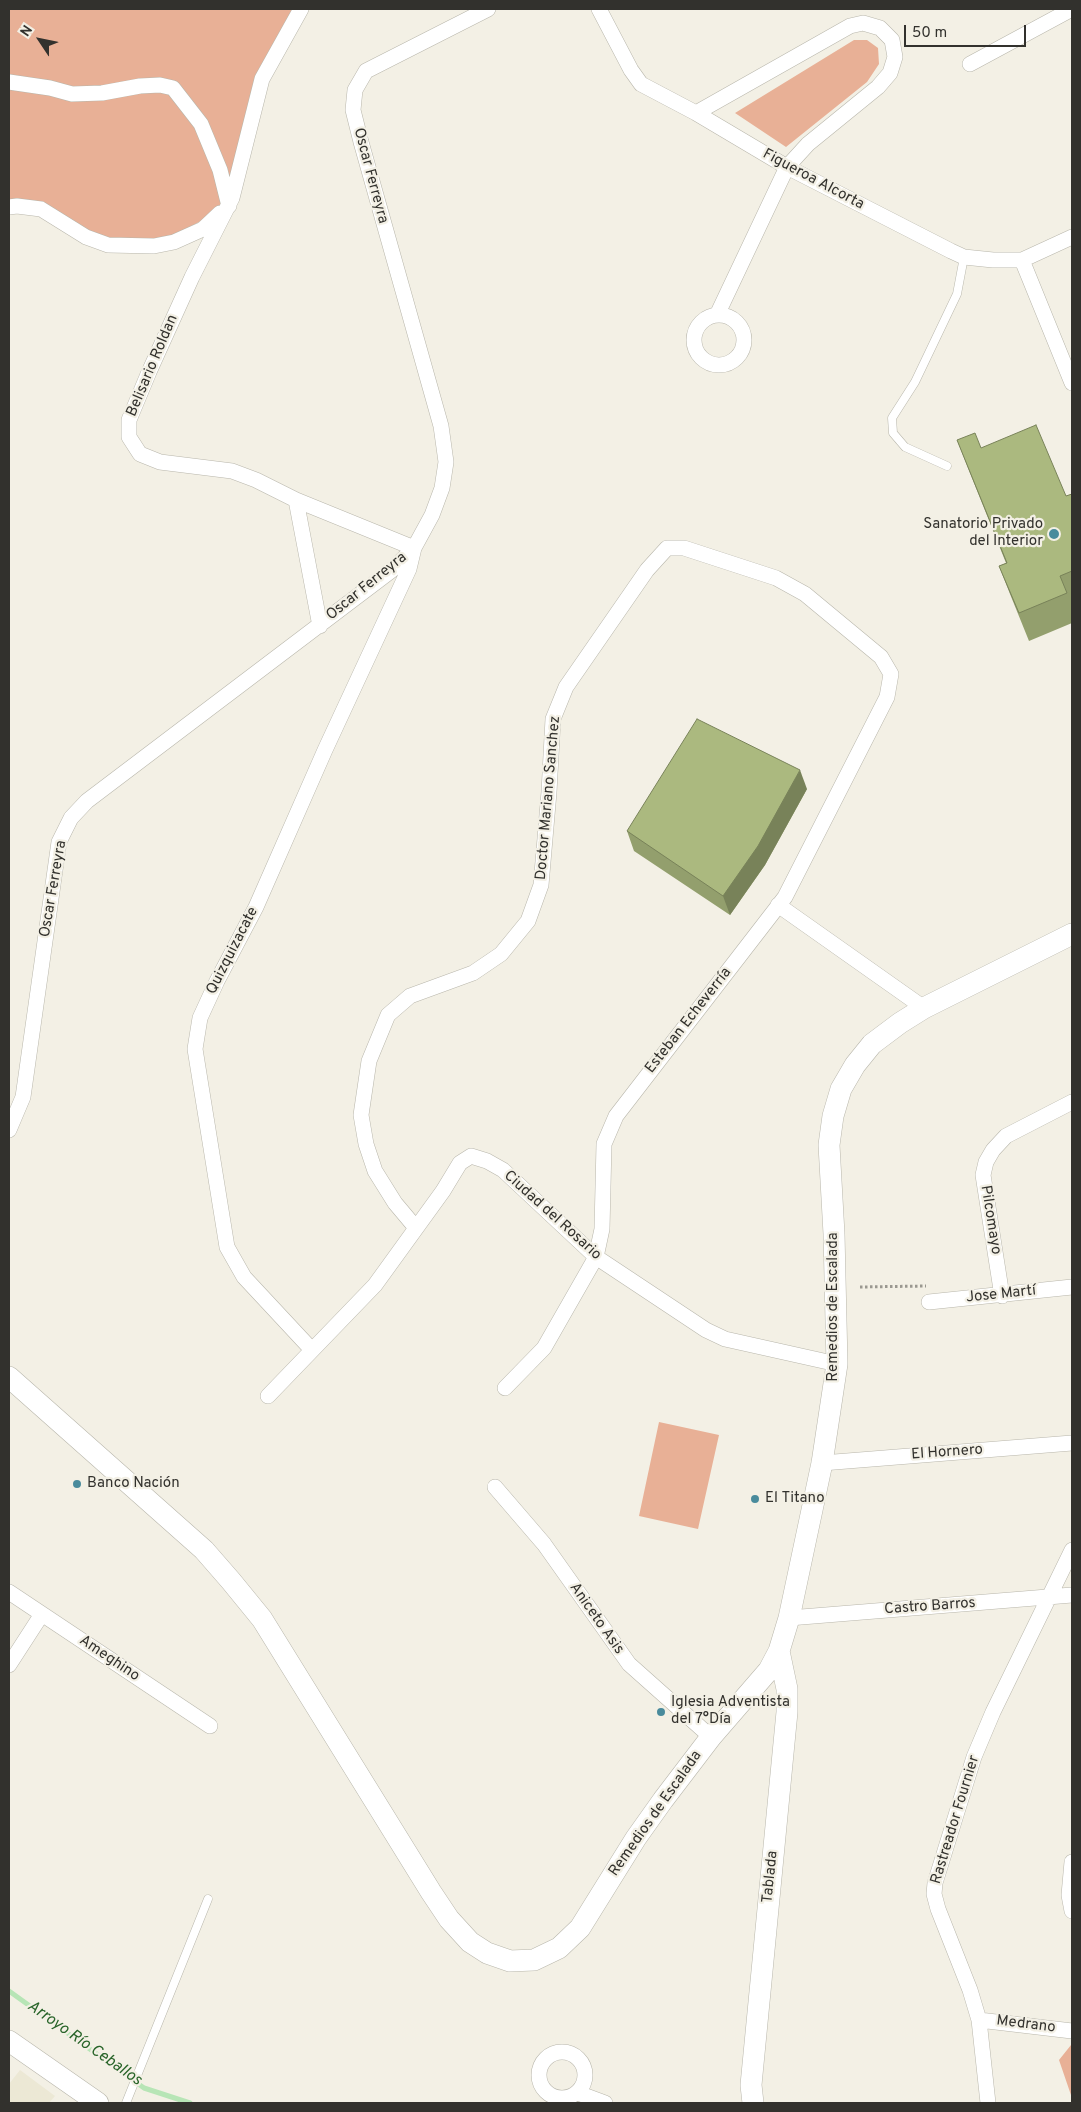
<!DOCTYPE html>
<html>
<head>
<meta charset="utf-8">
<style>
  body { margin:0 }
  #map { position:relative; width:1081px; height:2112px; overflow:hidden; background:#f3f0e5; font-family:Overpass,sans-serif }
  canvas { display:block }
  .frame { position:absolute; inset:0; border:10px solid #32312d; pointer-events:none }
  .north { position:absolute; left:15px; top:15px; width:50px; height:50px; -webkit-text-stroke:4px #f3f0e5; paint-order:stroke; rotate:304deg; font-size:14px; font-weight:700; line-height:20px; text-align:center; color:#32312d }
  .north::after { content:''; display:block; margin:auto; width:18px; height:22px; background:#32312d; clip-path:polygon(50% 0,100% 100%,50% 72%,0 100%) }
  .scale { position:absolute; left:904px; top:25px; width:122px; height:22px; box-sizing:border-box; border:2px solid #32312d; border-top:0; padding-left:6px; font-size:15px; line-height:18px; white-space:nowrap; color:#32312d; -webkit-text-stroke:4px #f3f0e5; paint-order:stroke }
</style>
</head>
<body>
<div id="map">
<canvas width="1081" height="2112"></canvas>
<div class="frame"></div>
<div class="north">N</div>
<div class="scale">50 m</div>
</div>
<script>
const g = document.querySelector('canvas').getContext('2d');
g.lineJoin = 'round';
function fill(path, color) { g.fillStyle = color; g.fill(path, 'evenodd'); }
const shape = rows => new Path2D(rows.map(r => 'M' + r).join(''));
function trace(path, color, width, dash) { g.strokeStyle = color; g.lineWidth = width; g.lineCap = dash ? 'butt' : 'round'; g.setLineDash(dash || []); g.stroke(path); }
function drawText(font, color, halo, rows, align = 'center') {
  g.font = font + ' Overpass,sans-serif'; g.lineWidth = 4.5; g.setLineDash([]); g.textBaseline = 'middle'; g.strokeStyle = halo; g.fillStyle = color; for (const [text, x, y, turn = 0] of rows) {
    g.save(); g.translate(x, y); g.rotate((+turn || 0) * Math.PI / 180); g.textAlign = isNaN(turn) ? turn : align; if (halo) g.strokeText(text, 0, 0); g.fillText(text, 0, 0); g.restore();
  }
}
const built = shape([
  [20,2070,55,2096,49,2103,9,2103,9,2084]
]);
const green = shape([
  [9,9,301,9,262,79,229,206,154,246,86,237,41,209,9,212],
  [854,40,867,40,878,48,879,64,867,82,786,147,735,113],
  [659,1422,719,1435,698,1529,639,1516],
  [1071,2045,1072,2045,1072,2098,1059,2060]
]);
const stream = shape([
  [9,1991,144,2088,190,2103]
]);
const path = shape([
  [860,1287,926,1286]
]);
const lane = shape([
  [947,466,905,447,893,433,892,418,915,382,957,294,964,257],
  [126,2103,208,1899]
]);
const street = shape([
  [301,9,262,79,232,198,192,277,149,372,129,420,129,437,140,454,160,462,232,471,256,480,296,500,320,626],
  [599,9,631,70,641,84,696,113,787,167,951,251,964,257,993,260,1022,260,1072,237],
  [970,64,1072,9],
  [9,82,50,88,72,94,102,93,140,86,160,85,173,88,201,124,220,170,229,206],
  [696,113,850,26,863,23,880,28,892,40,895,57,890,73,878,87,808,144,787,167,717,315],
  [9,207,17,206,41,209,86,237,108,245,154,246,174,242,203,229,220,213],
  [1022,260,1072,383],
  '694 340a25 25 0 1 1 50 0a25 25 0 1 1-50 0Z',
  [296,500,414,548,409,569,325,750,256,907,217,981,200,1018,195,1049,227,1247,244,1277,312,1350],
  [778,905,924,1008],
  [9,1130,23,1097,59,842,71,818,87,801,392,570,414,548,432,515,442,488,446,462,441,426,361,142,353,110,355,90,366,71,488,9],
  [416,1228,395,1203,375,1171,366,1144,361,1115,369,1061,388,1015,410,996,473,973,501,954,528,921,541,885,549,792,553,719,566,687,647,570,667,548,684,548,776,578,805,594,881,657,891,674,887,697,785,897,616,1116,604,1144,602,1229,596,1257,544,1348,505,1388],
  [1002,1296,983,1175,986,1162,993,1150,1006,1136,1072,1102],
  [929,1302,1072,1287],
  [268,1396,375,1285,443,1191,460,1163,471,1156,487,1161,503,1170,596,1257,706,1330,725,1339,837,1364],
  [822,1463,1072,1443],
  [495,1487,544,1544,629,1664,711,1737],
  [9,1592,210,1726],
  [789,1618,1072,1595],
  [9,1665,42,1614],
  [1072,1862,1069,1895,1072,1911],
  [979,2020,1072,2031],
  '539 2075a23 23 0 1 1 46 0a23 23 0 1 1-46 0Z',
  [578,2093,605,2103],
  [988,2103,979,2020,970,1990,938,1909,934,1894,935,1883,974,1757,993,1712,1072,1550]
]);
const secondary = shape([
  [9,1377,204,1550,231,1581,262,1619,431,1892,449,1919,470,1942,487,1953,510,1961,534,1960,559,1948,580,1928,636,1838,663,1800,711,1737,769,1670,779,1651,789,1618,822,1463,837,1364,834,1234,829,1145,833,1116,841,1089,855,1065,872,1044,900,1023,924,1008,1072,934],
  [9,2041,98,2103],
  [753,2103,751,2085,787,1712,787,1689,779,1651]
]);
const wall = shape([
  [957,440,981,448,1066,496,1072,494,1072,604,1071,604,1072,607,1072,623,1029,641,1010,594,999,566,1006,563,968,468],
  [807,789,765,865,730,915,634,851,627,831]
]);
const shadedWall = shape([
  [800,770,807,789,765,865,730,915,723,896]
]);
const building = shape([
  [1036,425,1066,496,1072,494,1072,571,1060,576,1067,593,1019,613,999,566,1007,563,957,440,975,433,981,448,1036,425],
  [697,719,800,770,758,846,723,896,627,831,697,719]
]);
const markers = [
  [1054,534,6,"#498b9c"],
  [77,1484,5,"#498b9c"],
  [755,1499,5,"#498b9c"],
  [661,1712,5,"#498b9c"]
];
const streetNames = [
  ["Oscar Ferreyra",370,176,75],
  ["Figueroa Alcorta",813,180,28],
  ["Belisario Roldan",153,366,-67],
  ["Oscar Ferreyra",367,587,-39],
  ["Doctor Mariano Sanchez",549,798,-85],
  ["Oscar Ferreyra",54,889,-80],
  ["Quizquizacate",233,951,-63],
  ["Esteban Echeverría",689,1021,-52],
  ["Ciudad del Rosario",552,1216,42],
  ["Pilcomayo",990,1220,81],
  ["Jose Martí",1001,1295,-6],
  ["Remedios de Escalada",834,1307,-90],
  ["El Hornero",947,1453,-4],
  ["Castro Barros",930,1607,-4],
  ["Aniceto Asis",596,1619,55],
  ["Ameghino",109,1659,34],
  ["Remedios de Escalada",656,1814,-55],
  ["Rastreador Fournier",956,1820,-73],
  ["Tablada",771,1877,-84],
  ["Medrano",1026,2025,7]
];
const poiNames = [
  ["Sanatorio Privado",1043,525,"right"],
  ["del Interior",1043,542,"right"],
  ["Banco Nación",87,1484],
  ["El Titano",765,1499],
  ["Iglesia Adventista",671,1703],
  ["del 7°Día",671,1720]
];
const waterNames = [
  ["Arroyo Río Ceballos",84,2044,35]
];
fill(built, '#ece8d5');
fill(green, '#e8b096');
trace(stream, '#b7e5b6', 5);
trace(lane, '#b8b6ab', 9);
trace(street, '#b8b6ab', 16);
trace(secondary, '#b8b6ab', 22);
trace(path, '#9a9890', 3, [2.5, 2.5]);
trace(lane, '#fff', 8);
trace(street, '#fff', 15);
trace(secondary, '#fff', 21);
fill(wall, '#939f6d');
fill(shadedWall, '#788259');
fill(building, '#abb97f');
trace(building, '#788259', 1);
for (const [x, y, r, color] of markers) { const dot = new Path2D(); dot.arc(x, y, r, 0, 2 * Math.PI); g.fillStyle = color; g.fill(dot); trace(dot, '#f3f0e5', 2); }
drawText('15px', '#32312d', '#f3f0e5', streetNames);
drawText('15px', '#32312d', '#f3f0e5', poiNames, 'left');
drawText('italic 16px', '#286429', '#f3f0e5', waterNames);
</script>
</body>
</html>
